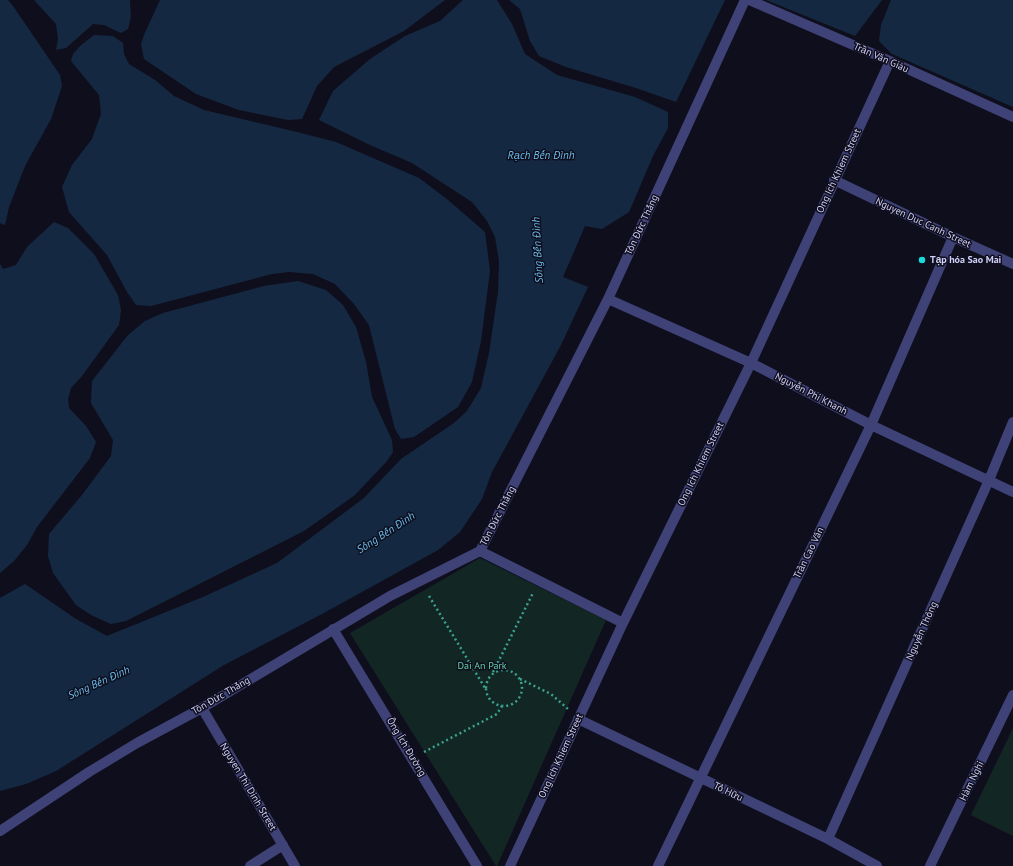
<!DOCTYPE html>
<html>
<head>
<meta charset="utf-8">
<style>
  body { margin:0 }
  canvas { display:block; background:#0f0e1d }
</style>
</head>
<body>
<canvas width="1013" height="866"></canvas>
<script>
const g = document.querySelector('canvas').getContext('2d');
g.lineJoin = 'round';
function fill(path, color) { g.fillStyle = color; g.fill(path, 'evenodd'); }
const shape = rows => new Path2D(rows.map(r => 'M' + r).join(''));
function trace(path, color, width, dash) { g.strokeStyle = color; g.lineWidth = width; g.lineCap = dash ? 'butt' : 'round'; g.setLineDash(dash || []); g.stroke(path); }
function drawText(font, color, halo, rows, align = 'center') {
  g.font = font + ' "PT Sans",sans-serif'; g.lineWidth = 3; g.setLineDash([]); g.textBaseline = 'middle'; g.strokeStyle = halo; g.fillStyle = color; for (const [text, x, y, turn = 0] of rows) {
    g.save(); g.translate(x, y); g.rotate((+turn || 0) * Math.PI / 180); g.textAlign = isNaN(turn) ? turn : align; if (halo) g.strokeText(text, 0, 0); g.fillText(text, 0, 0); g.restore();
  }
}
const green = shape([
  [480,558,606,620,497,866,496,866,350,633],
  [1013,728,1013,836,971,815]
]);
const water = shape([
  [0,0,8,0,13,6,60,75,62,86,51,119,25,166,9,207,5,225,0,223],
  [34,0,130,0,131,17,128,29,121,33,104,25,93,24,66,48,56,50,58,39,56,24],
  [160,0,445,0,404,31,334,67,317,86,302,119,288,120,239,110,196,94,144,59,141,44,144,35],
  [463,0,497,0,512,24,525,54,557,75,635,97,668,112,668,128,653,156,629,212,602,229,585,226,563,277,588,287,561,345,492,472,482,499,460,532,438,550,322,614,224,665,56,771,26,784,0,791,0,598,25,584,76,619,107,636,203,597,277,563,364,498,401,459,454,423,467,411,481,388,489,353,498,292,499,261,495,237,487,221,472,202,412,163,370,145,319,120,333,91,370,59,405,36,440,21],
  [509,0,725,0,676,102,636,88,566,67,539,56,530,41,520,9],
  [766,0,882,0,855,36],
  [891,0,1013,0,1013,107,892,54,879,41,881,25],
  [94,35,113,36,123,43,124,54,129,64,155,80,174,96,204,110,297,132,336,142,419,178,448,200,485,232,490,271,481,341,472,382,458,407,414,437,401,439,395,429,369,325,354,304,335,284,313,274,289,272,272,274,151,306,136,305,127,292,107,255,69,212,62,187,72,165,92,139,101,114,99,95,71,61,73,54,80,46],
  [54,222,68,228,94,254,118,295,121,310,119,325,82,376,71,388,68,399,69,408,86,426,96,442,90,458,37,527,27,545,14,561,0,573,0,264,3,269,16,265,27,247],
  [298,281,326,290,343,305,356,327,366,362,372,397,392,440,393,452,387,461,355,495,304,531,126,621,111,624,91,615,76,605,53,573,48,556,49,534,82,495,111,456,113,440,91,403,92,381,128,335,145,321,163,313,264,286]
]);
const path = shape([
  [429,596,485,688],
  '486 688a18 18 0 1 1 36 0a18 18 0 1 1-36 0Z',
  [493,672,533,593],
  [520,679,551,694,568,709],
  [424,752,497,714,502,706]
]);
const minor = shape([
  [749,0,890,61,1013,117],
  [834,180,953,237,1013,264],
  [608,299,751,363,871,425,1013,492],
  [480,551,623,623],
  [333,629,477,866],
  [202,708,295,866],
  [578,719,828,839,877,866],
  [0,831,89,772,137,743,202,708,390,596,480,551,608,299,745,0],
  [828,839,989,480,1013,422],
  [250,866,283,845],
  [510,866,623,623,751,363,890,61],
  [658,866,871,425,953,237],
  [930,866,1013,695]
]);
const markers = [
  [922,260,4,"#1adada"]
];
const streetNames = [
  ["Trần Văn Giàu",881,58,24],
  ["Ong Ich Khiem Street",839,171,-65],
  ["Nguyen Duc Canh Street",923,223,25],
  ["Tôn Đức Thắng",642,225,-65],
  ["Nguyễn Phi Khanh",811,394,27],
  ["Ong Ich Khiem Street",701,464,-64],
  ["Tôn Đức Thắng",498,516,-63],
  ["Trần Cao Vân",809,553,-64],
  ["Nguyễn Thông",922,631,-66],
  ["Tôn Đức Thắng",221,696,-30],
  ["Ông Ích Đường",406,747,59],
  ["Ong Ich Khiem Street",561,756,-65],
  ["Hàm Nghi",972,781,-64],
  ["Nguyen Thi Dinh Street",248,787,59],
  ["Tố Hữu",728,792,26]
];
const poiNames = [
  ["Tạp hóa Sao Mai",930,260]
];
const parkNames = [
  ["Dai An Park",482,666]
];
const waterNames = [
  ["Rạch Bến Đình",541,156],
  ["Sông Bến Đình",538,250,-93],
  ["Sông Bến Đình",386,533,-33],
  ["Sông Bến Đình",99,683,-24]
];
fill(green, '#122623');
fill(water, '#142941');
trace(path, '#3ba291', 2.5, [2, 3]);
trace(minor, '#3e4276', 10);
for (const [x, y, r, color] of markers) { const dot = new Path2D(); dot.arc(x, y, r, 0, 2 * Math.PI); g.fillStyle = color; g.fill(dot); trace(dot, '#0f0e1d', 1.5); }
drawText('10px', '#d0cff9', '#0f0e1d', streetNames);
drawText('bold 10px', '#d0cff9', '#0f0e1d', poiNames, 'left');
drawText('10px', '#65d0ab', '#0f0e1d', parkNames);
drawText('italic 11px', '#6abded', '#0f0e1d', waterNames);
</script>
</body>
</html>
